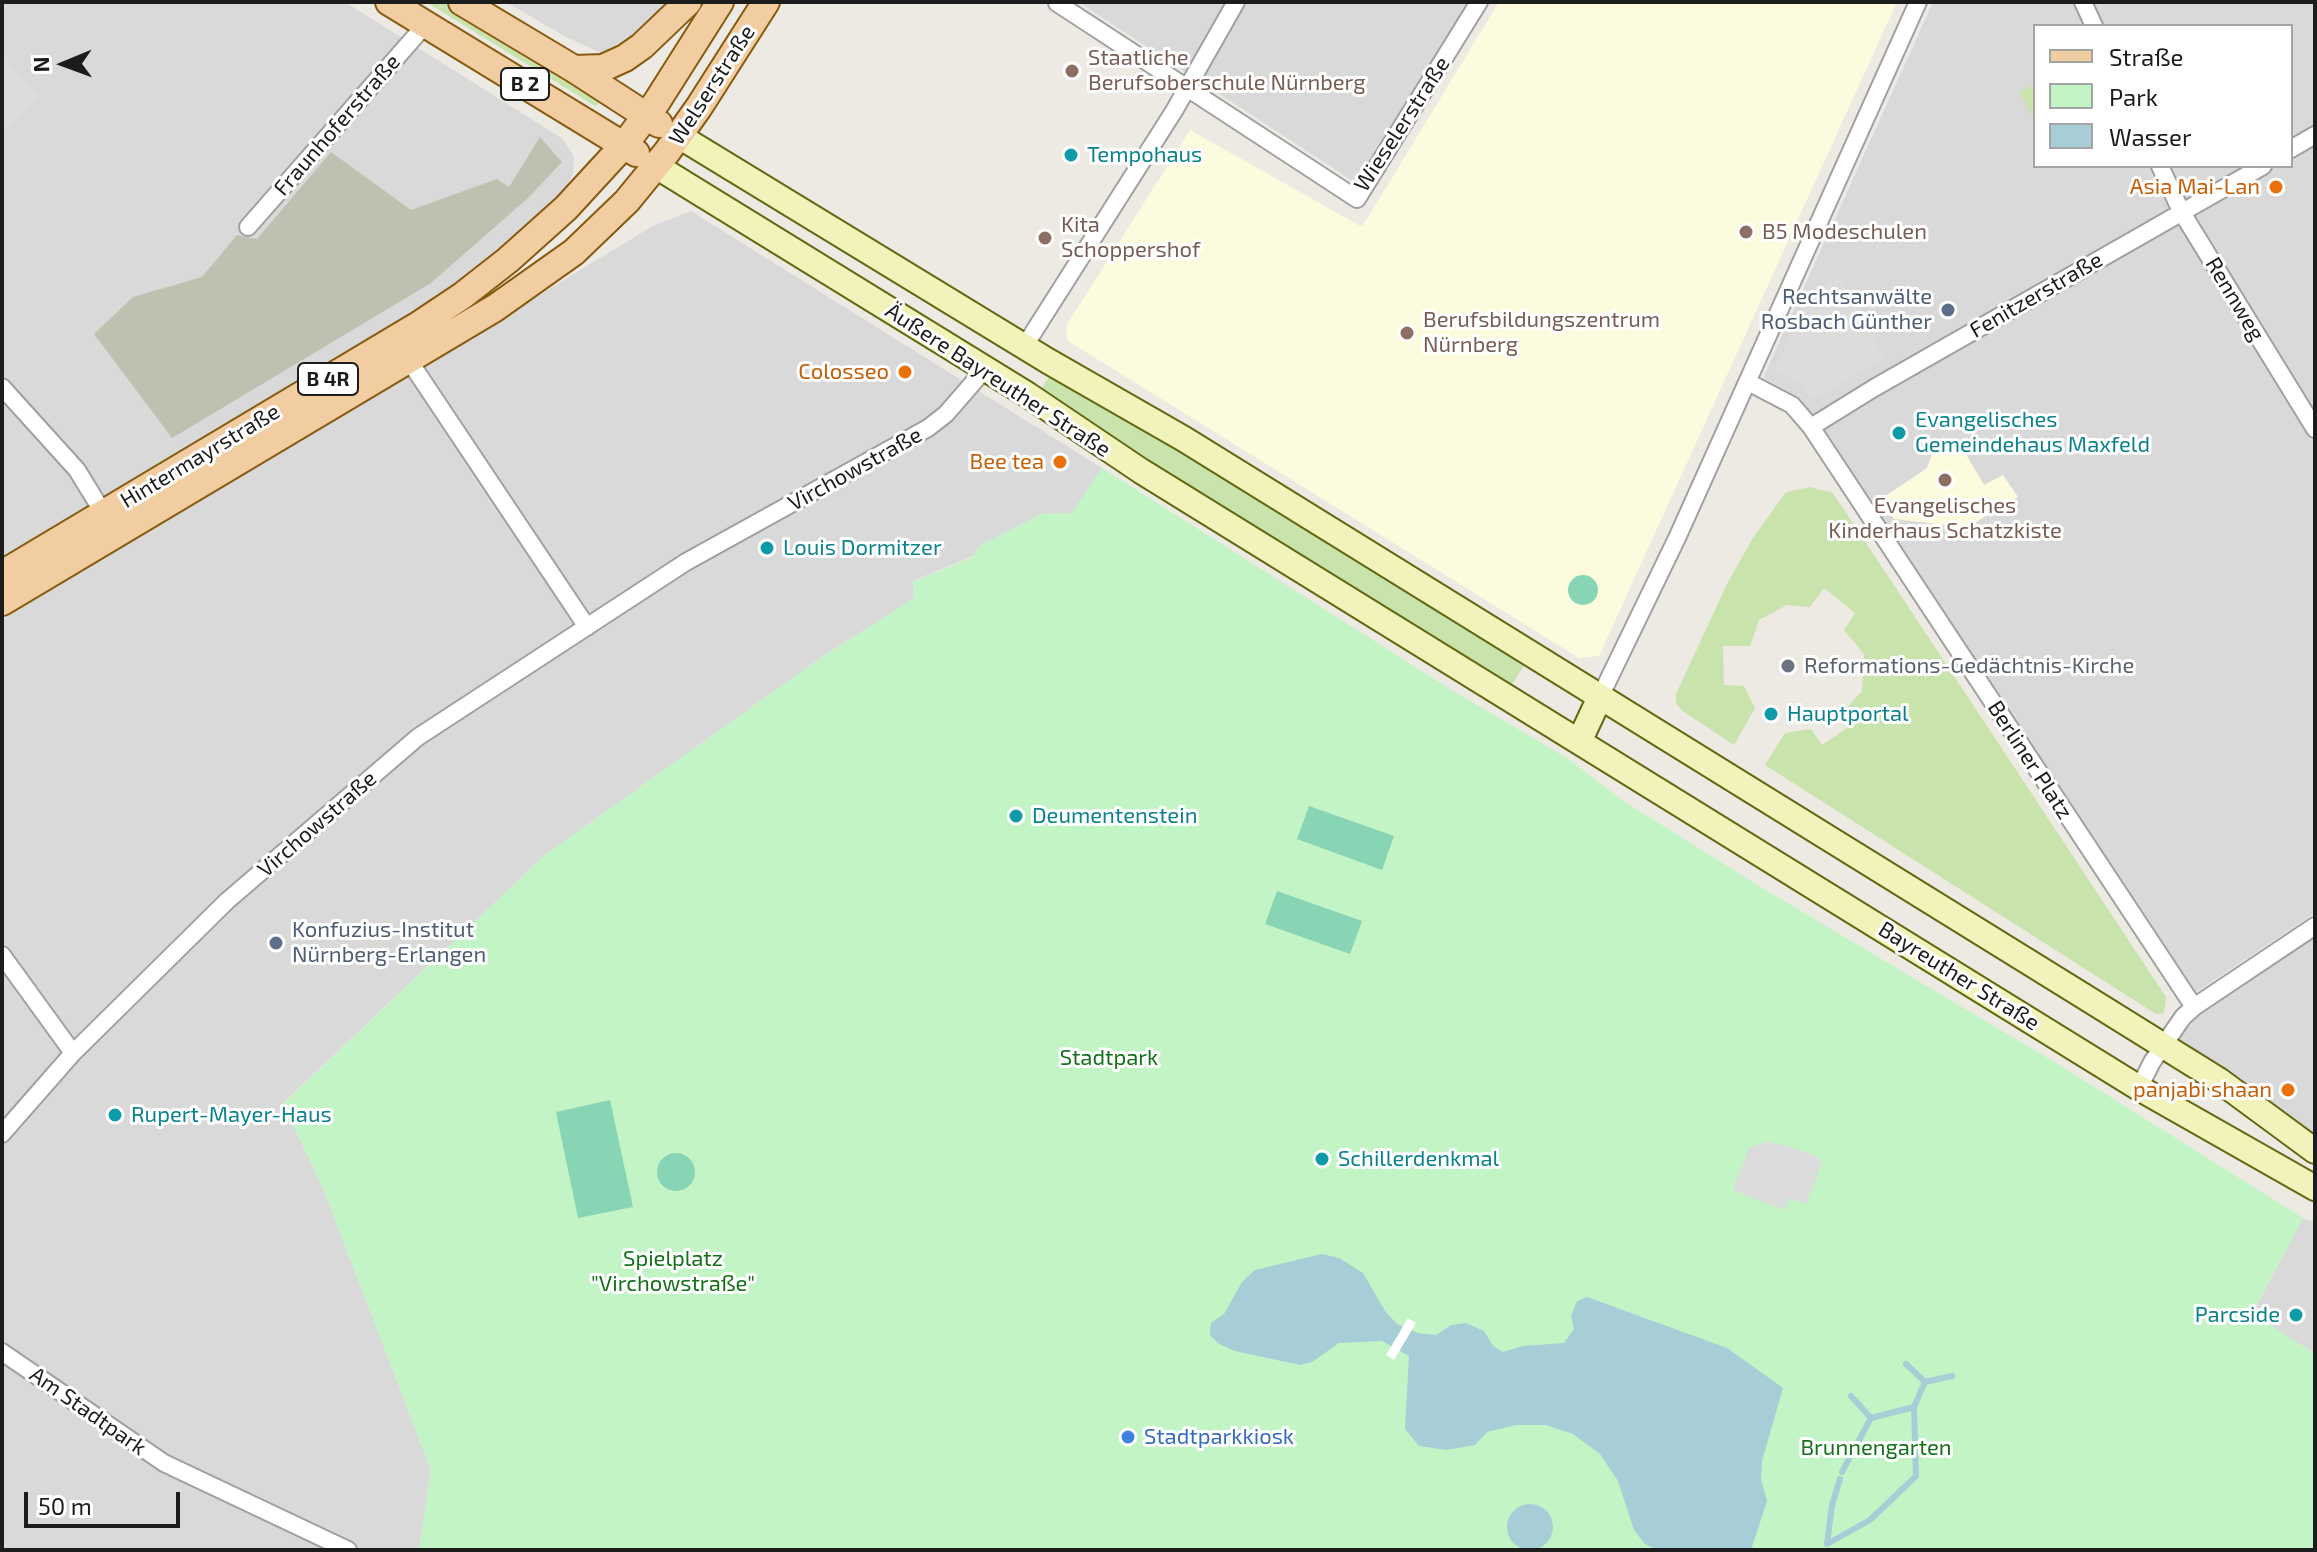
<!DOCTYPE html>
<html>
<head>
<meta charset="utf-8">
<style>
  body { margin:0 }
  #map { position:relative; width:2317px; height:1552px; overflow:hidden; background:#ede9e3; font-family:"Exo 2",sans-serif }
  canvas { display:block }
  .frame { position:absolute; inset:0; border:4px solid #1c1c1c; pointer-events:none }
  .legend { position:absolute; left:2033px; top:24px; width:260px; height:144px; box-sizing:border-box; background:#fff; border:2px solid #a4a4a4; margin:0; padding:10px 14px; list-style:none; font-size:24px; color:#1c1c1c }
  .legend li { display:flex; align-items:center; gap:16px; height:40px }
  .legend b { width:40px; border:2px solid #a4a4a4 }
  .north { position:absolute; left:24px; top:24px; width:80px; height:80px; -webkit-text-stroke:6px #fff; paint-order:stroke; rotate:269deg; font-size:22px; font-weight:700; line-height:32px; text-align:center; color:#1c1c1c }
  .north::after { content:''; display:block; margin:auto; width:28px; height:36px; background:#1c1c1c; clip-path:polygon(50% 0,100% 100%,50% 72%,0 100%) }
  .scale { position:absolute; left:24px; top:1492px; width:156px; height:36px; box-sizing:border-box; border:4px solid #1c1c1c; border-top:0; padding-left:10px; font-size:24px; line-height:28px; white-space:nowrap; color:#1c1c1c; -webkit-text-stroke:6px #fff; paint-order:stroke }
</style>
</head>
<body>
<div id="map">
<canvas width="2317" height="1552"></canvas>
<div class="frame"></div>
<ul class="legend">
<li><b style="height:10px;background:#f3cda2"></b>Straße</li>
<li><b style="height:22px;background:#c3f4c6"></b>Park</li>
<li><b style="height:22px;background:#a7cdd7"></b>Wasser</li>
</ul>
<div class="north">N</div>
<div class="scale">50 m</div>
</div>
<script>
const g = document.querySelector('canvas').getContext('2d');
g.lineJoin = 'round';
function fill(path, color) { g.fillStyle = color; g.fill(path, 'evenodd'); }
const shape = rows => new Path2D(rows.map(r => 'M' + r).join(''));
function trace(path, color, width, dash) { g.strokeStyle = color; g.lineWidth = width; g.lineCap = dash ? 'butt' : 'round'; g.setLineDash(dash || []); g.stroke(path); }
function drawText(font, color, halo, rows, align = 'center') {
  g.font = font + ' "Exo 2",sans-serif'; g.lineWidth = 6; g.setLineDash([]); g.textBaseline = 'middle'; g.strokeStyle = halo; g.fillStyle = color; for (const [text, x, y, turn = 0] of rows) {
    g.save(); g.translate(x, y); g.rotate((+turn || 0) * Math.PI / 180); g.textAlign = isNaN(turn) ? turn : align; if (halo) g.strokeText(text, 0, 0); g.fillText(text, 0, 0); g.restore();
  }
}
const residential = shape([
  [2,2,345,2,563,139,574,157,573,174,564,191,505,246,466,278,430,302,2,560],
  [506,2,671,2,637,35,601,53,564,36],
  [1078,2,1470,2,1359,185],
  [1933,2,2315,2,2315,913,2196,992,1812,413,1789,392,1763,378],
  [2035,26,2291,26,2291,166,2035,166],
  [691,211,1102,468,1072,513,1041,514,973,556,913,581,914,598,819,659,545,855,283,1103,324,1191,431,1470,419,1550,2,1550,2,620,653,226],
  [2315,936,2315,1135,2174,1046,2200,1012],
  [2303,1218,2315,1223,2315,1354,2252,1314]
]);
const education = shape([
  [1499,2,1897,2,1599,656,1579,658,1068,341,1066,326,1190,130,1362,227],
  [1957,439,1984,485,2003,475,2018,497,1961,531,1954,520,1945,525,1894,519,1881,499,1927,468,1932,454]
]);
const construction = shape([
  [540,137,562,162,528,198,431,283,172,438,94,334,133,297,202,277,237,235,257,239,331,152,411,210,497,179,509,187]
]);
const grass = shape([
  [426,2,442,2,602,100,595,106],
  [2035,84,2035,122,2019,92],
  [1050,375,1141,426,1526,662,1510,688,1139,458,1040,391],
  [1810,487,1833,493,2166,997,2164,1013,2156,1014,1765,765,1785,733,1811,729,1822,745,1853,724,1844,711,1862,691,1864,654,1844,630,1855,613,1824,588,1810,607,1787,605,1759,620,1750,646,1723,646,1724,685,1744,686,1755,708,1734,745,1681,710,1676,703,1676,694,1728,582,1753,538,1786,492]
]);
const park = shape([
  [1102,468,1450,689,1567,758,1622,800,1759,886,2061,1066,2303,1218,2252,1313,2315,1354,2315,1550,419,1550,431,1470,324,1191,283,1104,545,855,819,659,914,598,913,582,973,557,979,546,1041,514,1072,513]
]);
const pitch = shape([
  '1568 590a15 15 0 1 1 30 0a15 15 0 1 1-30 0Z',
  [1309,806,1394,836,1382,870,1297,839],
  [1277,891,1362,921,1350,954,1265,924],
  [610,1100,633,1207,578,1218,556,1112],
  '657 1172a19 19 0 1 1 38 0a19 19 0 1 1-38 0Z'
]);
const parking = shape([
  [2,56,41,96,2,134],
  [1838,276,1884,358,1813,400,1797,382,1774,371,1808,298],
  [1769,1141,1815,1155,1822,1162,1806,1204,1789,1198,1784,1210,1733,1190,1749,1148]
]);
const water = shape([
  [1322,1254,1339,1258,1363,1273,1385,1311,1397,1324,1418,1333,1436,1335,1451,1325,1466,1323,1484,1331,1493,1346,1503,1352,1523,1346,1564,1343,1574,1329,1571,1316,1577,1301,1587,1297,1727,1348,1783,1388,1762,1461,1761,1479,1767,1501,1751,1550,1657,1550,1645,1544,1634,1530,1618,1481,1600,1454,1573,1434,1546,1425,1516,1425,1487,1432,1475,1445,1446,1450,1419,1446,1405,1429,1409,1356,1382,1341,1339,1343,1312,1362,1300,1365,1235,1351,1219,1344,1210,1335,1211,1323,1224,1314,1242,1282,1255,1270],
  '1507 1527a23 23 0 1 1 46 0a23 23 0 1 1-46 0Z'
]);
const pier = shape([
  [1408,1318,1416,1323,1394,1360,1386,1355]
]);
const stream = shape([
  [1906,1364,1925,1382],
  [1925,1382,1952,1376],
  [1851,1396,1871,1418],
  [1842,1472,1871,1418,1914,1407],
  [1840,1479,1832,1505,1827,1544,1870,1520,1916,1476,1914,1407,1925,1382]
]);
const street = shape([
  [2083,2,2094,26],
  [1057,3,1357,199,1479,2],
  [2291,149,2315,135],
  [2160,166,2181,211,2315,429],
  [248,227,426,24],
  [1024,347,1174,111,1236,2],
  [408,359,587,627],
  [1748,382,1792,405,1811,427,2194,1007],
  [2,387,77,470,104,514],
  [1811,427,1874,388,2263,166],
  [1600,697,1677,538,1918,2],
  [2,955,73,1053],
  [2139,1088,2152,1062,2183,1017,2194,1007,2315,926],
  [2,1134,73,1053,227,901,418,737,686,562,928,428,946,414,985,369],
  [2,1352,164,1463,348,1550]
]);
const secondary = shape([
  [679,136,1048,361,1184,439,2085,997,2220,1081,2315,1151],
  [656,166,1028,395,1141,471,2139,1088,2315,1188],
  [1579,742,1600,697]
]);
const primary = shape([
  [389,2,636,153],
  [462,2,574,69,659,124],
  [574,69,603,68,625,58,642,46,688,2],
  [2,574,417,326,462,296,508,260,566,208,624,145,656,103,720,2],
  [2,602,495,308,574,252,627,201,667,152,699,107,766,2]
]);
const markers = [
  [1072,71,8,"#8d6e63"],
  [1071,155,8,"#0f9aa8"],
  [2276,187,8,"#e8710a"],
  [1746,232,8,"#8d6e63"],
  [1045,238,8,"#8d6e63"],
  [1948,310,8,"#5c6f8a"],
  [1407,333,8,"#8d6e63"],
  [905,372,8,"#e8710a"],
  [1899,433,8,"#0f9aa8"],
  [1060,462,8,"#e8710a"],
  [1945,480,8,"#8d6e63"],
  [767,548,8,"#0f9aa8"],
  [1788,666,8,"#6b7280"],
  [1771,714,8,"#0f9aa8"],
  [1016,816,8,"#0f9aa8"],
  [276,943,8,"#5c6f8a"],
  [2288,1090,8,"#e8710a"],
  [115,1115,8,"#0f9aa8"],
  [1322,1159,8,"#0f9aa8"],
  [2296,1315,8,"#0f9aa8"],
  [1128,1437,8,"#3f7fe0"]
];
const shields = [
  [525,84,48],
  [328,379,60]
];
const shieldNames = [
  ["B 2",525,84],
  ["B 4R",328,379]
];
const educationNames = [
  ["Staatliche",1088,58],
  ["Berufsoberschule Nürnberg",1088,83],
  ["Kita",1061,225],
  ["Schoppershof",1061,250],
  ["B5 Modeschulen",1762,232],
  ["Berufsbildungszentrum",1423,320],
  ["Nürnberg",1423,345],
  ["Evangelisches",1945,506,"center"],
  ["Kinderhaus Schatzkiste",1945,531,"center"]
];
const streetNames = [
  ["Welserstraße",712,85,-57],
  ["Wieselerstraße",1402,124,-57],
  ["Fraunhoferstraße",337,125,-49],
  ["Fenitzerstraße",2036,295,-30],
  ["Rennweg",2235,299,59],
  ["Äußere Bayreuther Straße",998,380,33],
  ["Hintermayrstraße",200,456,-31],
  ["Virchowstraße",855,469,-29],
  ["Berliner Platz",2030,760,57],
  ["Virchowstraße",317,824,-41],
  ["Bayreuther Straße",1959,976,32],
  ["Am Stadtpark",88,1411,35]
];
const cultureNames = [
  ["Tempohaus",1087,155],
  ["Evangelisches",1915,420],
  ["Gemeindehaus Maxfeld",1915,445],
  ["Louis Dormitzer",783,548],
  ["Hauptportal",1787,714],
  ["Deumentenstein",1032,816],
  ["Rupert-Mayer-Haus",131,1115],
  ["Schillerdenkmal",1338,1159],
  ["Parcside",2280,1315,"right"]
];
const foodNames = [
  ["Asia Mai-Lan",2260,187],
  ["Colosseo",889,372],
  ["Bee tea",1044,462],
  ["panjabi shaan",2272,1090]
];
const serviceNames = [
  ["Rechtsanwälte",1932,297],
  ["Rosbach Günther",1932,322],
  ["Konfuzius-Institut",292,930,"left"],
  ["Nürnberg-Erlangen",292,955,"left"]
];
const worshipNames = [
  ["Reformations-Gedächtnis-Kirche",1804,666]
];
const parkNames = [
  ["Stadtpark",1109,1058],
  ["Spielplatz",673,1259],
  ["\"Virchowstraße\"",673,1284],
  ["Brunnengarten",1876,1448]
];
const shopNames = [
  ["Stadtparkkiosk",1144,1437]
];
fill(residential, '#dad9da');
fill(education, '#fcfbdd');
fill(construction, '#c0c0b0');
fill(grass, '#c9e3ad');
fill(park, '#c3f4c6');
fill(pitch, '#88d5b5');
fill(parking, '#dcdcdc');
fill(water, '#a7cdd7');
fill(pier, '#fff');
trace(stream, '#a7cdd7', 6);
trace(street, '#a0a0a0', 20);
trace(secondary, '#61680f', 28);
trace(primary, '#875b0e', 30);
trace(street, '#fff', 16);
trace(secondary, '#f2f3bb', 24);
trace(primary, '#f3cda2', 26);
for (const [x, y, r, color] of markers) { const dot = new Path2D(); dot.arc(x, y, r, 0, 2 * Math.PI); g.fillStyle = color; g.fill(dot); trace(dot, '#fff', 3); }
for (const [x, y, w] of shields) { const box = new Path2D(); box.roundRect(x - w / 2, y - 16, w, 32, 6); g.fillStyle = '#fff'; g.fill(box); trace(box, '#1c1c1c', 2); }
drawText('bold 20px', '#1c1c1c', null, shieldNames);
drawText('22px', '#785e54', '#fff', educationNames, 'left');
drawText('22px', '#1c1c1c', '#fff', streetNames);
drawText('22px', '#0d838f', '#fff', cultureNames, 'left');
drawText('22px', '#c56008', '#fff', foodNames, 'right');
drawText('22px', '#4e5e75', '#fff', serviceNames, 'right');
drawText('22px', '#5b616d', '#fff', worshipNames, 'left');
drawText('22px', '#15701a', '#fff', parkNames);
drawText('22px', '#366cbe', '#fff', shopNames, 'left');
</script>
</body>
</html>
